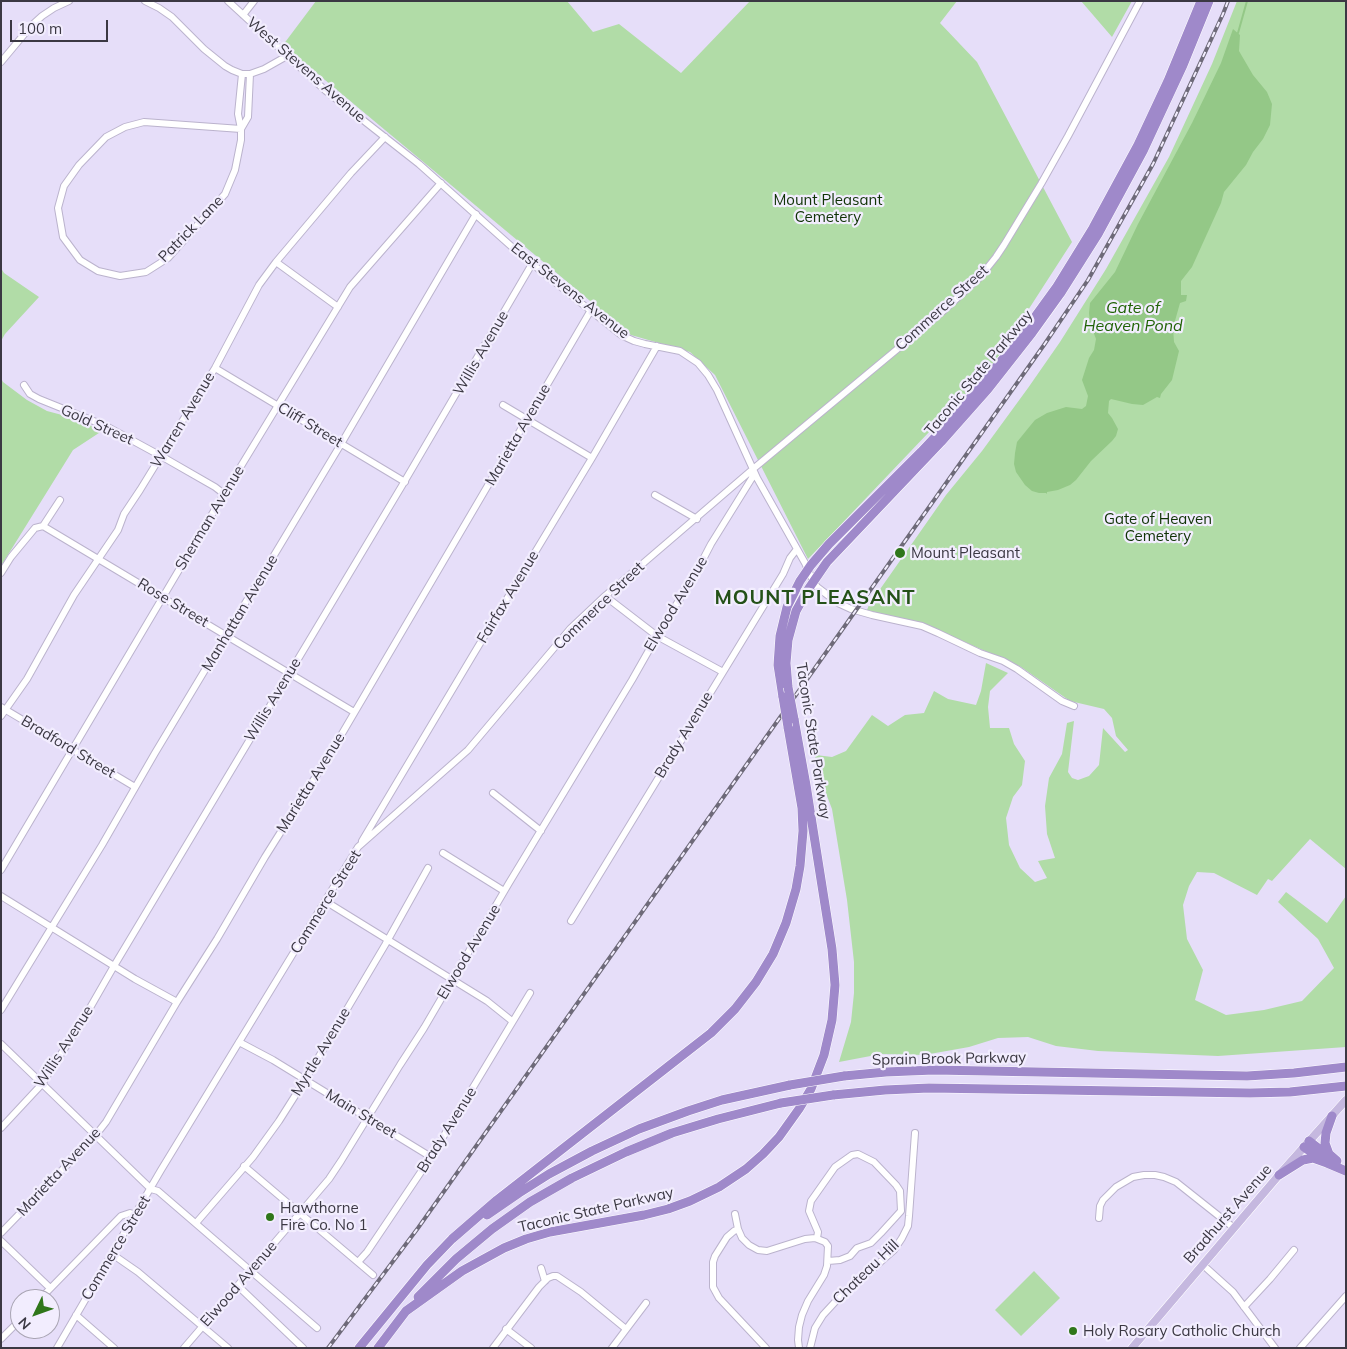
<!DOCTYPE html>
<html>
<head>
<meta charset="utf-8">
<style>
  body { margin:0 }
  #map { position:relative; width:1347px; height:1349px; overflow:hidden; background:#e6def9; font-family:Mulish,sans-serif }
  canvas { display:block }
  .frame { position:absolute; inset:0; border:2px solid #3b3843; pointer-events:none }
  .north { position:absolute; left:10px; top:1289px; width:50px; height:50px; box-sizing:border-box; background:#f2edfe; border:1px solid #a9a5b3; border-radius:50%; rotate:228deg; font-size:14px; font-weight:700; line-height:20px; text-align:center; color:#3b3843 }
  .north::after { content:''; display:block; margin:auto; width:18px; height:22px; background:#2f761a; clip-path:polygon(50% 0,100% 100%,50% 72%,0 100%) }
  .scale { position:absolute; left:10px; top:20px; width:98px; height:22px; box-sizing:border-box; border:2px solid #3b3843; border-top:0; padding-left:6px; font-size:15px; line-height:18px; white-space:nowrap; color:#3b3843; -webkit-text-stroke:4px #f2edfe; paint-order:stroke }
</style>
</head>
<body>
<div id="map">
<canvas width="1347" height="1349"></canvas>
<div class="frame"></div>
<div class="north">N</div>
<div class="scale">100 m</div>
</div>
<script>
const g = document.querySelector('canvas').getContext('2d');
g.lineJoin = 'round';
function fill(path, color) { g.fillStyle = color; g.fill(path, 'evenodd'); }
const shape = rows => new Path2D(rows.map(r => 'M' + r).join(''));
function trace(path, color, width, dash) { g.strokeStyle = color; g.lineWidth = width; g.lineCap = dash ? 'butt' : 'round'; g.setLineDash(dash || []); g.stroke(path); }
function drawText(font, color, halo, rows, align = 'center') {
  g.font = font + ' Mulish,sans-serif'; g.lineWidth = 4.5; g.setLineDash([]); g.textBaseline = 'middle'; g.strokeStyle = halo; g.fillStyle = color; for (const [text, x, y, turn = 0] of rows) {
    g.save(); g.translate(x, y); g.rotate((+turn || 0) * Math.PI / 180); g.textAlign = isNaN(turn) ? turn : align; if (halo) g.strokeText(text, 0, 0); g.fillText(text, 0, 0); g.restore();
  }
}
const green = shape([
  [316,1,567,1,593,32,619,24,681,73,750,1,957,1,940,23,977,62,1072,242,992,366,808,559,715,375,690,352,631,335,283,45],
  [1081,1,1132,1,1112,37],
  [1237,1,1346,1,1346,869,1310,839,1272,881,1268,879,1257,895,1214,873,1197,872,1189,886,1183,905,1187,939,1203,970,1195,1000,1226,1015,1264,1010,1302,1001,1334,968,1318,939,1278,902,1286,892,1327,923,1346,896,1346,1047,1218,1056,1098,1051,1056,1046,1028,1037,998,1038,969,1047,924,1055,881,1054,839,1062,851,1022,854,993,854,962,847,900,832,809,814,762,816,755,832,757,846,751,872,715,888,726,905,715,924,713,934,691,948,699,976,705,981,691,986,663,1008,673,990,691,988,707,990,728,1009,728,1014,744,1025,761,1022,785,1013,797,1006,818,1009,845,1020,868,1035,882,1047,878,1038,861,1055,858,1047,834,1045,806,1049,778,1062,754,1067,723,1074,721,1068,772,1072,778,1078,780,1089,776,1099,765,1103,728,1125,752,1128,750,1116,736,1112,718,1104,709,1070,701,1021,667,931,627,867,610,869,605,946,495,982,451,1028,388,1060,342,1106,269,1169,157,1212,64],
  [1,268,4,273,39,297,5,334,1,341],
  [1,378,3,382,27,400,47,411,77,419,102,431,73,450,1,566],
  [1034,1271,1060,1298,1021,1336,995,1310]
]);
const water = shape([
  [1233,29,1240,35,1239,51,1253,75,1267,92,1272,104,1270,125,1263,139,1253,152,1246,165,1224,192,1221,203,1192,267,1181,281,1181,295,1187,295,1186,301,1180,303,1173,328,1174,342,1179,351,1172,380,1161,394,1160,398,1157,397,1143,405,1132,404,1111,399,1109,401,1108,413,1112,418,1118,429,1116,436,1112,441,1091,461,1076,480,1070,485,1058,490,1047,492,1047,494,1046,493,1039,493,1032,491,1025,485,1016,472,1014,464,1015,453,1017,442,1030,426,1035,420,1047,413,1066,407,1082,409,1086,406,1088,396,1082,380,1089,358,1094,350,1096,339,1090,323,1089,313,1090,303,1115,272,1138,224,1192,123,1221,63]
]);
const stream = shape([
  [1238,33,1247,1]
]);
const minor = shape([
  [145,1,159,8,172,17,204,49,225,66,232,70,242,74,250,74,264,69,287,56],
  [228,1,326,91,419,164,521,255,621,335,634,341,645,344,680,351,698,363,708,375,717,390,757,478,805,563,813,581,817,587,838,603,851,609,872,615,922,626,938,633,980,653,1003,661,1017,669,1062,701,1074,706],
  [243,15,254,1],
  [1,62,31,26,42,16,54,8,69,1],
  [241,129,144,122,125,127,106,137,79,165,64,186,58,208,63,237,80,260,98,271,120,276,146,272,168,258,225,194,235,170,241,140,241,129,238,114,242,74],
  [241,129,248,117,250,74],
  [276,262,338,307],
  [215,368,405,482],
  [24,385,30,394,39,399,106,426,161,456,215,487,224,494],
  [503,405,592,458],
  [655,495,697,519],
  [43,526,354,712],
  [1,573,11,557,35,528,43,526,60,500],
  [605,596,657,636,723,672],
  [1,707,135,787],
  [1,716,27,679,74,595,118,530,124,514,140,490,215,368,259,285,276,262,351,173,385,137],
  [493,793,541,831],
  [362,841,473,655,592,458,657,346],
  [443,853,504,891],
  [1,870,224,494,350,287,441,183],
  [1,896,135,979,177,1002],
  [325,901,487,1001,512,1021],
  [571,921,783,574,790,558,797,549],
  [1,1010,102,845,155,753,341,444,476,214],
  [239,1042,273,1060,431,1157],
  [1,1044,151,1189,158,1191,317,1328],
  [1,1128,42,1084,87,1013,114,966,403,484,532,264],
  [244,1166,373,1275],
  [735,1214,738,1229,742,1238,749,1245,758,1250,767,1251,805,1239,815,1238,825,1242,828,1246,827,1266,824,1275,808,1301,802,1315,799,1327,798,1340,799,1348],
  [1099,1218,1100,1206,1103,1200,1116,1187,1133,1177,1144,1175,1155,1175,1164,1177,1176,1182,1234,1228],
  [196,1223,253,1157,279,1121,305,1080,385,945,428,868],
  [738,1229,734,1231,727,1237,715,1256,713,1262,713,1287,719,1298,766,1348],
  [1,1233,95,1136,106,1122,177,1002,217,939,265,857,333,749,591,310],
  [817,1238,818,1232,809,1211,811,1201,835,1167,852,1155,858,1154,874,1162,896,1185,900,1191,901,1211,881,1233,871,1243,857,1248,850,1256,840,1260,828,1261],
  [1,1241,50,1288],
  [112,1254,138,1272,228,1348],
  [358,1262,367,1252,431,1157,530,993],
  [1203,1265,1233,1292,1275,1348],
  [541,1268,545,1281],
  [238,1286,303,1348],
  [40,1299,121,1216,130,1213,136,1215],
  [1244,1307,1270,1279,1294,1250],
  [76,1315,114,1348],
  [506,1329,531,1348],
  [1,1339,20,1320],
  [57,1348,161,1170,358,847,468,750,570,629,605,596,753,469,942,312,980,277,996,257,1004,245,1041,184,1068,136,1140,1],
  [184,1348,300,1213,329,1179,341,1161,400,1065,424,1028,509,883,632,680,657,636,698,569,711,544,752,478,753,470],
  [493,1348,539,1287,548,1278,553,1276,557,1276,581,1292,626,1329],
  [612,1348,646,1303],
  [810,1348,815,1328,823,1315,835,1302,894,1250,902,1238,908,1226,909,1216,915,1133],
  [1300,1348,1346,1296]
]);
const major = shape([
  [1132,1348,1279,1175,1346,1100]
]);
const highway = shape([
  [788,687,786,663,788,640,796,611,807,591,827,562,941,442,988,389,1032,333,1060,294,1098,234,1143,151,1183,65,1209,1],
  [783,697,778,665,780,636,787,607,800,581,811,565,829,544,921,452,953,418,1014,346,1056,288,1093,228,1138,145,1168,81,1201,1],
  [844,1076,886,1072,934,1070,1247,1076,1294,1073,1346,1067],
  [833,1095,885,1090,929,1088,1250,1093,1290,1092,1346,1086],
  [1332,1116,1326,1133,1325,1143,1329,1154,1337,1161],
  [1309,1141,1330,1157],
  [1304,1147,1327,1163,1346,1171],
  [1279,1175,1303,1160,1313,1158,1327,1163],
  [487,1215,519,1193,549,1174,592,1151,639,1129,688,1111,722,1100,790,1085],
  [418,1297,456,1259,492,1229,530,1202,572,1178,626,1152,672,1133,718,1119,781,1103],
  [359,1348,427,1265,452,1239,497,1200,711,1033,735,1009,756,982,773,954,786,923,796,889,800,866,803,831,802,808,788,727],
  [378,1348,406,1311,462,1271,504,1248,526,1239,550,1232,644,1215,668,1209,690,1201,719,1187,746,1169,763,1154,779,1137,799,1109,811,1089,824,1055,832,1020,835,985,832,949,806,785,794,719]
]);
const rail = shape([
  [328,1348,418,1228,1044,345,1088,280,1153,164,1223,14,1228,1]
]);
const highwayBridge = shape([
  [788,687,794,719],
  [783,697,788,727],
  [790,1085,844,1076],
  [781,1103,833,1095]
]);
const markers = [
  [900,553,6,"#2f761a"],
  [270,1217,5,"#2f761a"],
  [1073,1331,5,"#2f761a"]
];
const streetNames = [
  ["West Stevens Avenue",306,70,41],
  ["Patrick Lane",191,229,-46],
  ["East Stevens Avenue",570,291,38],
  ["Commerce Street",942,308,-42],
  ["Willis Avenue",481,353,-60],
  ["Taconic State Parkway",979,373,-50],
  ["Warren Avenue",183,420,-59],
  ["Gold Street",97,425,24],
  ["Cliff Street",310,425,31],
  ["Marietta Avenue",518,435,-60],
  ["Sherman Avenue",210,518,-59],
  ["Fairfax Avenue",508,597,-59],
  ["Rose Street",173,603,31],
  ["Elwood Avenue",676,604,-59],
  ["Commerce Street",599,606,-44],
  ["Manhattan Avenue",240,613,-59],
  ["Willis Avenue",273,700,-59],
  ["Brady Avenue",684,735,-59],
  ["Taconic State Parkway",813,741,81],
  ["Bradford Street",68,747,31],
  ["Marietta Avenue",311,783,-58],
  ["Commerce Street",326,902,-58],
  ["Elwood Avenue",469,952,-59],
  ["Willis Avenue",64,1047,-57],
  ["Myrtle Avenue",321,1052,-59],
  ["Sprain Brook Parkway",949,1059,-1],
  ["Main Street",361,1114,31],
  ["Brady Avenue",447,1130,-58],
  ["Marietta Avenue",59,1172,-47],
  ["Taconic State Parkway",596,1210,-13],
  ["Bradhurst Avenue",1228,1214,-49],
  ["Commerce Street",116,1248,-59],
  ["Chateau Hill",866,1272,-44],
  ["Elwood Avenue",239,1284,-49]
];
const parkNames = [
  ["Mount Pleasant",828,200],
  ["Cemetery",828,217],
  ["Gate of Heaven",1158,519],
  ["Cemetery",1158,536]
];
const poiNames = [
  ["Mount Pleasant",911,553],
  ["Hawthorne",280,1208],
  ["Fire Co. No 1",280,1225],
  ["Holy Rosary Catholic Church",1083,1331]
];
const waterNames = [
  ["Gate of",1133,308],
  ["Heaven Pond",1133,326]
];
const districtNames = [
  ["MOUNT PLEASANT",815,598]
];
fill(green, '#b1dca7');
fill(water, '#94c887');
trace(stream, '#94c887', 2);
trace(minor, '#bbb3cd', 8);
trace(major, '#fff', 9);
trace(highway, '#fff', 10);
trace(minor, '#fff', 6);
trace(major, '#c5b8df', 8);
trace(highway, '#9f89ca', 9);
trace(rail, '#6e6a79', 4);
trace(rail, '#f2edfe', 2, [5.5]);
trace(highwayBridge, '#fff', 10, []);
trace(highwayBridge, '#9f89ca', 9);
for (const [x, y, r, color] of markers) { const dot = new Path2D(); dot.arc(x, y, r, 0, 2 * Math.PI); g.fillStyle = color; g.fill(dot); trace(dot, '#f2edfe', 2); }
drawText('15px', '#3b3843', '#f2edfe', streetNames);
drawText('15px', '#103306', '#f2edfe', parkNames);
drawText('15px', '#3b3843', '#f2edfe', poiNames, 'left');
drawText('italic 16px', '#206306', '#f2edfe', waterNames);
g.letterSpacing = '1px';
drawText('bold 20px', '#245118', '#f2edfe', districtNames);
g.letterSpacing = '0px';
</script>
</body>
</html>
